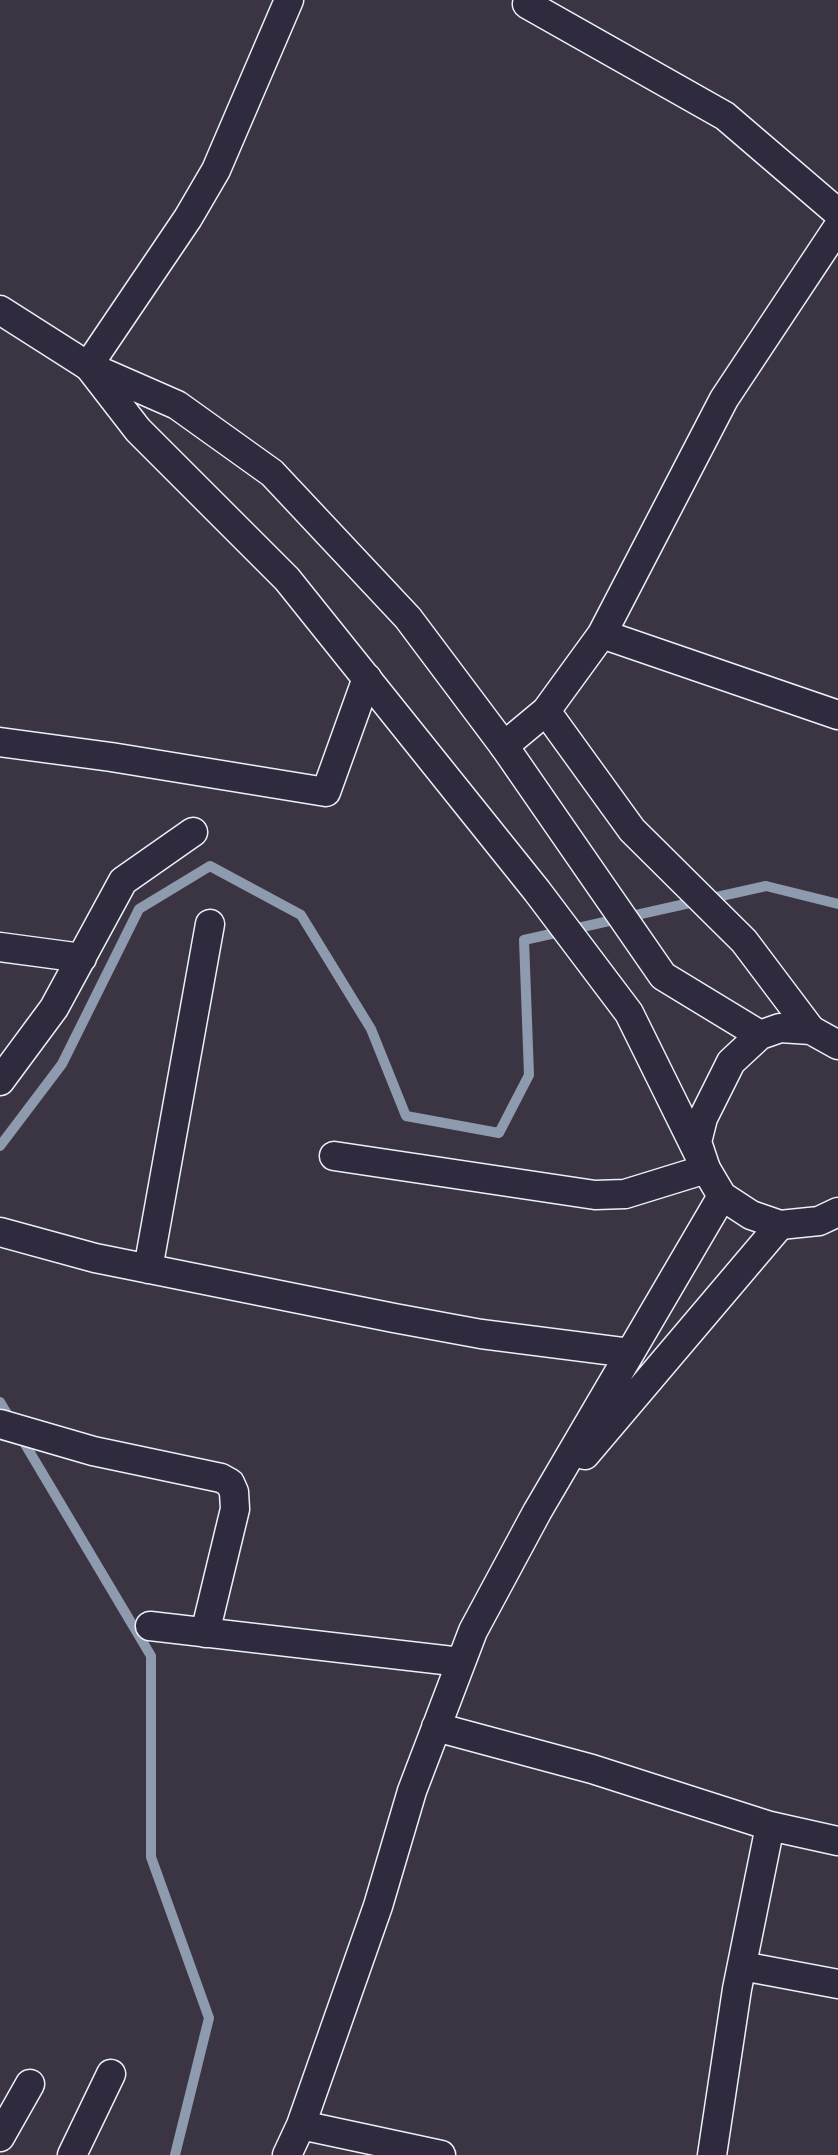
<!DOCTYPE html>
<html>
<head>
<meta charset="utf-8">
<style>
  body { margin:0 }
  canvas { display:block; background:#3b3443 }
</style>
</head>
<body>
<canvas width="838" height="2155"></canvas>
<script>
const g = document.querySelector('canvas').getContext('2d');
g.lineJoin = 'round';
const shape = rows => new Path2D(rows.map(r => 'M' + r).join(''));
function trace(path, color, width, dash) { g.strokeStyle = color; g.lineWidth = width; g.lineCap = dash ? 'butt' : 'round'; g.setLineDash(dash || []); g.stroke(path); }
const stream = shape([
  [0,1146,62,1064,139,909,210,866,301,915,371,1029,406,1116,499,1133,529,1075,524,940,766,886,838,904],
  [0,1402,12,1422],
  [19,1434,151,1656,151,1857,209,2018,175,2155]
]);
const street = shape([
  [528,0,527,4,725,116,838,213],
  [88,366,188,218,216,170,289,0],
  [602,634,838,715],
  [546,711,632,830,744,941,811,1030],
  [0,742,111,757,326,792,367,678],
  [504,746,546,711,602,634,724,399,838,227],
  [0,947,82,958],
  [0,1081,54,1008,123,881,193,832],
  [334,1156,595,1195,625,1194,706,1169],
  [0,1232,95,1258,394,1318,481,1334,630,1353],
  [148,1269,210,924],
  [0,1424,93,1451,221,1478,230,1483,234,1492,235,1509,205,1633],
  [585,1455,780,1225],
  [150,1626,461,1662],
  [436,1727,592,1769,770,1826,838,1841],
  [742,1966,838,1984],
  [301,2125,441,2155],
  [0,2137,30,2084],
  [72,2155,111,2074],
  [287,2155,301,2125,378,1906,412,1791,473,1631,537,1512,722,1196],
  [712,2155,737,1989,770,1826]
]);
const secondary = shape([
  [0,310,88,366,177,405,272,473,408,618,504,746,663,976,760,1035],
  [90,368,138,430,287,579,537,891,629,1013,706,1169],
  [838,1045,811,1030,780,1028,760,1035,731,1062,703,1118,697,1142,706,1169,722,1196,751,1215,780,1225,819,1221,838,1212]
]);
trace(stream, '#8e9aad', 10);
trace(street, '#e8f1f8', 31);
trace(secondary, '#e8f1f8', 31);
trace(street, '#2f2a3d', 28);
trace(secondary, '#2f2a3d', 28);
</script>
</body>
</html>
